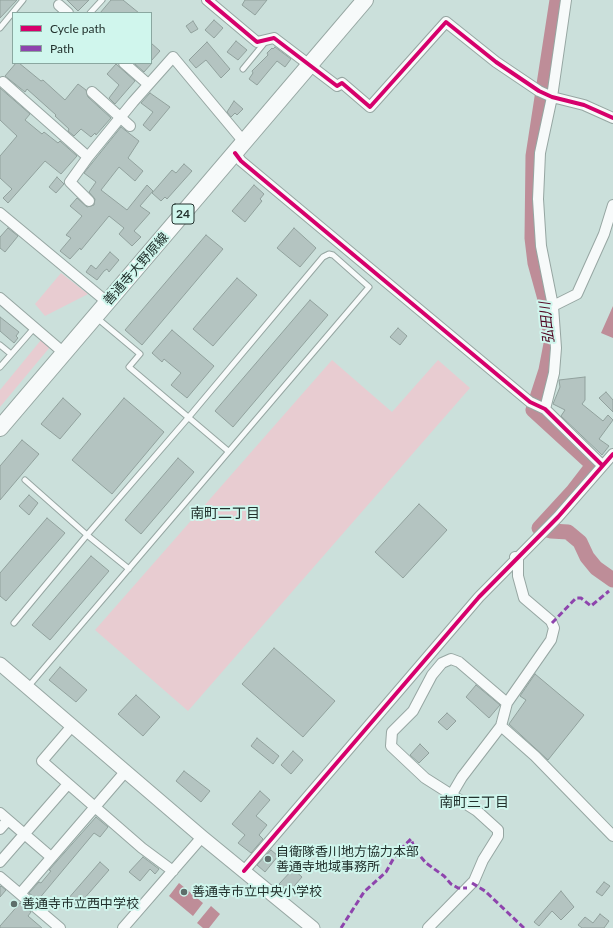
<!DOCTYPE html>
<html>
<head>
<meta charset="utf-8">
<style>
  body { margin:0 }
  #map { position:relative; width:613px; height:928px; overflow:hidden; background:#cbe0db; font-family:Lato,sans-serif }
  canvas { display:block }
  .legend { position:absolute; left:12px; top:12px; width:140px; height:52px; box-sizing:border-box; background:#d0f6ed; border:1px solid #8aa7a0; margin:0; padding:5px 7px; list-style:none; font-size:12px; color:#22312d }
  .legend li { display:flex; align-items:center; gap:8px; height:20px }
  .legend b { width:20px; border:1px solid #8aa7a0 }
</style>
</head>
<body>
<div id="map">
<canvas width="613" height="928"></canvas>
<ul class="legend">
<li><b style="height:5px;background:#d6006c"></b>Cycle path</li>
<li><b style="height:5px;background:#8e44ad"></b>Path</li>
</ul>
</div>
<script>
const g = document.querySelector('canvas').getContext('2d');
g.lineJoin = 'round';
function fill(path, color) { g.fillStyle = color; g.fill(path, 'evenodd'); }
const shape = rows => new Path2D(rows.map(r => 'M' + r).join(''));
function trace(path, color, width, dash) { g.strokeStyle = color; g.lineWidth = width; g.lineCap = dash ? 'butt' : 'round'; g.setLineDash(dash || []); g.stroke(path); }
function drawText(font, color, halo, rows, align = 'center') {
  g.font = font + ' Lato,"Noto Sans JP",sans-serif'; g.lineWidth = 4; g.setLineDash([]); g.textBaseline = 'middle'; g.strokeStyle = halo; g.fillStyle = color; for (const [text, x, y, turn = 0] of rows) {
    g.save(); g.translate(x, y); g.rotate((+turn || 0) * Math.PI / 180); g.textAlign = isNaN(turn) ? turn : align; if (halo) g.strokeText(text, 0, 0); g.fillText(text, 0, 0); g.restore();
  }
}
const green = shape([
  [61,273,88,294,45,316,35,304],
  [41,340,50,347,0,407,0,390],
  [332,360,392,412,438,360,470,388,188,711,95,630]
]);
const water = shape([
  [613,306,613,338,601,333],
  [179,883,203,903,193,916,169,896],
  [211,906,220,914,209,928,203,928,197,923]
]);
const river = shape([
  [557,0,533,156,532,238,535,263,548,310,551,344,546,370,533,410,593,465,573,491,539,528,551,531,568,532,580,542,587,557,596,568,613,580]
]);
const building = shape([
  [0,0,17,0,0,18,0,0],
  [67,0,89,0,78,11,67,0],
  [111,0,123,0,139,13,100,13,111,0],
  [245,0,267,0,255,15,242,5,245,0],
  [214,20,223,28,214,38,205,30,214,20],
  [193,21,198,29,191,33,186,26,193,21],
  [236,41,247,50,238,60,227,52,236,41],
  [207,42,230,69,221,78,206,60,196,68,189,60,207,42],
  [151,43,160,51,151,61,151,43],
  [275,47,291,59,285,67,277,61,257,85,249,79,253,73,252,71,268,55,267,53,272,48,273,49,275,47],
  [16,63,19,63,41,81,43,80,65,100,78,84,86,90,88,97,111,118,96,135,95,133,91,137,81,129,74,136,68,131,69,129,55,116,56,115,27,89,25,92,5,76,16,63],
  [136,63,152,63,144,72,135,64,136,63],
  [116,64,135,81,115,104,109,98,119,85,107,74,116,64],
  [0,88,30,114,25,120,42,134,44,132,58,143,60,141,77,156,61,174,45,161,8,203,3,198,12,189,0,178,0,156,17,136,0,120,0,88],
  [150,93,170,107,150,131,143,125,153,112,141,103,150,93],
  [234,101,243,109,237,115,235,113,231,117,227,112,234,101],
  [121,127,139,141,128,158,143,171,135,181,119,167,101,190,127,210,147,185,153,191,140,206,150,213,134,231,141,237,132,246,119,234,124,228,109,216,81,250,80,248,70,259,60,251,71,238,66,235,82,216,70,206,77,198,87,207,94,205,95,199,89,192,96,182,84,173,121,127],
  [184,164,192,171,167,199,165,197,161,201,152,193,172,170,176,173,184,164],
  [57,177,64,184,56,193,49,187,57,177],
  [254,185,264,194,260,199,262,201,245,222,232,211,254,185],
  [8,228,18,236,5,252,0,248,0,237,8,228],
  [294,228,316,248,300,267,277,248,294,228],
  [206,235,223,249,142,345,125,330,206,235],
  [110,252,119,260,109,272,107,269,104,271,97,280,86,272,91,265,96,269,110,252],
  [237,278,257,295,213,346,193,329,237,278],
  [310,300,328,315,233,427,215,411,310,300],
  [0,317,19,332,16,336,18,338,14,343,0,331,0,317],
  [398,328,407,336,400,345,390,337,398,328],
  [172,330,214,366,187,398,171,385,181,373,164,359,162,362,152,353,172,330],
  [585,377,585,400,582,404,603,421,608,415,613,420,599,439,609,446,602,455,561,416,565,410,553,404,560,387,559,380,585,377],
  [606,392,613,400,613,412,599,398,606,392],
  [63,398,81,414,60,439,41,424,63,398],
  [124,398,164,432,112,494,72,460,124,398],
  [22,440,39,454,0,500,0,466,22,440],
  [178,458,194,472,141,534,125,520,178,458],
  [29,495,38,503,29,515,19,506,29,495],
  [419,504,447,530,403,578,375,552,419,504],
  [47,518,65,533,6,601,0,596,0,573,47,518],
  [91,556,109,571,50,640,32,625,91,556],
  [274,648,335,701,303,737,242,684,274,648],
  [60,667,87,690,76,702,49,680,60,667],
  [535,674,584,715,548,760,509,724,526,700,520,696,535,674],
  [476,685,500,705,489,718,466,697,476,685],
  [136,695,160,717,143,736,118,714,136,695],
  [447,713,456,721,447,730,438,722,447,713],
  [257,738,279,756,273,764,251,746,257,738],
  [420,744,429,753,419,763,410,755,420,744],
  [293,751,303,760,291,774,281,765,293,751],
  [184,771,210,791,201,802,176,781,184,771],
  [260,791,270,800,256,816,267,825,259,835,263,839,251,853,238,843,245,835,232,824,260,791],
  [96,817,108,827,100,837,94,833,38,900,29,893,39,882,41,883,51,871,49,870,96,817],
  [271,850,278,856,265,872,257,865,271,850],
  [143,857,159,869,155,874,150,869,140,881,129,872,143,857],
  [100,862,109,870,76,908,67,900,100,862],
  [293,869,302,877,289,892,279,884,293,869],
  [604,882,610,886,602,896,596,892,604,882],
  [1,886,6,890,0,897,0,887,1,886],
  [561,891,574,907,561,920,552,911,539,926,534,922,561,891],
  [20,903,31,912,28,916,42,928,0,928,0,926,20,903],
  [600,914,609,921,604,928,582,928,578,925,585,917,593,923,600,914]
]);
const service = shape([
  [90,13,102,0],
  [0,28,23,0],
  [243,69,266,41],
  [97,318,140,354,129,367,228,451],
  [0,345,11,354],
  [0,367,35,327],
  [25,480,87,535,129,569],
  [14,623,87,535,188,418,323,257,329,254,333,255,369,287,28,687]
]);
const minor = shape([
  [207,0,257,42,274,38,337,86,342,83,370,107,446,22,496,62,539,91,552,97,584,105,613,118],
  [59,5,68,13],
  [124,63,148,84],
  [3,82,88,157,70,182,89,201],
  [92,92,130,126],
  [235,153,241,161,530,402,545,409,602,465],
  [88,157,133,102,173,57,244,142],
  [0,213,107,302],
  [0,298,64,353],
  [553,306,577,294,604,234,613,205],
  [545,409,554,373,556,348,553,306,541,246,538,199,540,153,552,97,566,0],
  [515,557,518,558,518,576,524,598,551,621,554,628,551,640,507,703,501,726,535,756,613,836],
  [72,726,42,761,142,848,173,871],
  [452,794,462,777,501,726],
  [0,813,51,857],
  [0,829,8,820],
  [0,862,68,784],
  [244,871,479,597,558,517,613,454],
  [0,877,60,928],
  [20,894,125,772],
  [123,928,202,837],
  [428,928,474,881,483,860,498,836,498,830,477,811,425,778,391,746,392,732,413,711,432,675,442,663,451,659,459,662,507,703]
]);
const tertiary = shape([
  [0,664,202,837,313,928]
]);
const primary = shape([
  [0,428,365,0]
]);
const quiet = shape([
  [552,623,576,598,581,598,591,606,609,591],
  [472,883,485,891,524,928],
  [341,928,364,892,386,872,396,854,411,839,415,850,426,863,444,876,451,884,458,888,467,888]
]);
const cycleway = shape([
  [207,0,257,42,274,38,337,86,342,83,370,107,446,22,496,62,539,91,552,97,584,105,613,118],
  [235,153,241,161,530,402,545,409,602,465],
  [244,871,479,597,558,517,613,454]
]);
const markers = [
  [268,859,4,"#5d6e6a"],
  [184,892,4,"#5d6e6a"],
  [14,904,4,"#5d6e6a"]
];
const shields = [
  [183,214,22]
];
const shieldNames = [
  ["24",183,214]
];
const streetNames = [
  ["善通寺大野原線",136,269,-49]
];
const poiNames = [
  ["自衛隊香川地方協力本部",276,852],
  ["善通寺地域事務所",276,867],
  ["善通寺市立中央小学校",192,892],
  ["善通寺市立西中学校",22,904]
];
const waterNames = [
  ["弘田川",547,323,-96]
];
const neighbourhoodNames = [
  ["南町二丁目",225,513],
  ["南町三丁目",474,802]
];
fill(green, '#e8ccd1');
fill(water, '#be8d98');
trace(river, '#be8d98', 15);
fill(building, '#b4c4c1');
trace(building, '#91a19d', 1);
trace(service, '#96a6a2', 7);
trace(minor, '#96a6a2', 12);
trace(tertiary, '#96a6a2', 15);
trace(primary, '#96a6a2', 18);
trace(service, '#f7fafa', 5);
trace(minor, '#f7fafa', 10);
trace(tertiary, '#f7fafa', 13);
trace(primary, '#f7fafa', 16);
trace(quiet, '#8e44ad', 3, [6, 3]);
trace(cycleway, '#d6006c', 4);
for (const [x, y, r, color] of markers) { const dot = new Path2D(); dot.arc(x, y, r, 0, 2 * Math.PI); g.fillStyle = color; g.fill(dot); trace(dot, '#d0f6ed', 1.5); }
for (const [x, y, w] of shields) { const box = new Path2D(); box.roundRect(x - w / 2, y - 10, w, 20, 3); g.fillStyle = '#d0f6ed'; g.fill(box); trace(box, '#22312d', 1); }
drawText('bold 12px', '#22312d', null, shieldNames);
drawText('13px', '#22312d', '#d0f6ed', streetNames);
drawText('13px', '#22312d', '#d0f6ed', poiNames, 'left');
drawText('italic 14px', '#510622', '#d0f6ed', waterNames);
drawText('14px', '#22312d', '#d0f6ed', neighbourhoodNames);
</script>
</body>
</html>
